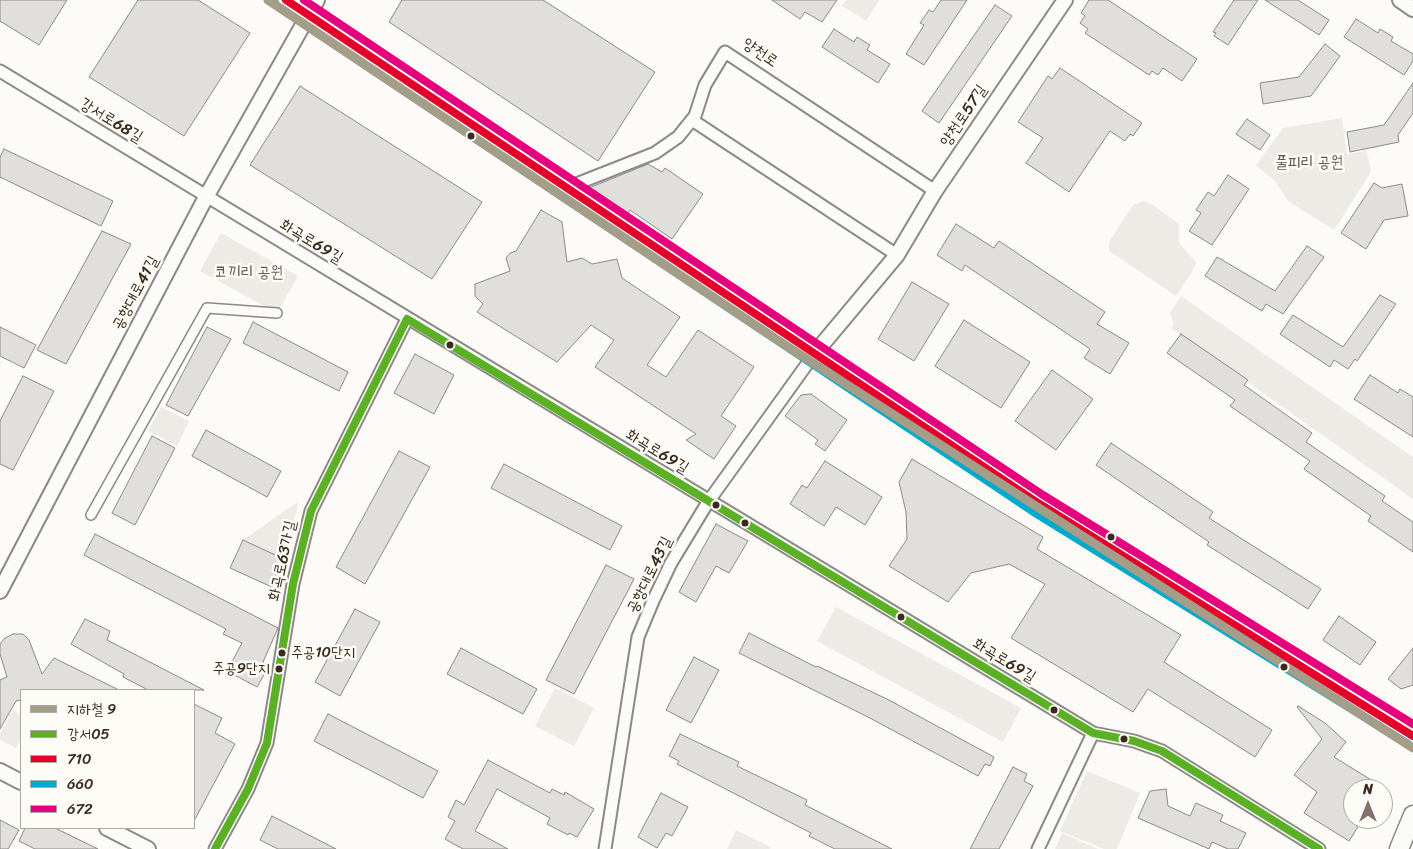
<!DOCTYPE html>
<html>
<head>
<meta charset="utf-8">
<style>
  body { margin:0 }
  #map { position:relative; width:1413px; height:849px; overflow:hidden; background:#fcfbf8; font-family:Sriracha,"Poor Story",sans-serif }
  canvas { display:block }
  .legend { position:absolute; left:20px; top:689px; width:175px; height:140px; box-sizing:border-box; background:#fdfcf7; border:1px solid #afa8a0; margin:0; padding:6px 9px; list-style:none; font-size:15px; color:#3b2a1e }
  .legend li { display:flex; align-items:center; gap:10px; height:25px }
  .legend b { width:25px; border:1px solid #afa8a0 }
  .north { position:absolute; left:1343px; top:779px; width:50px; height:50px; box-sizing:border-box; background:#fdfcf7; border:1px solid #afa8a0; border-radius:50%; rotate:0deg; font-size:14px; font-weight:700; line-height:20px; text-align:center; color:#3b2a1e }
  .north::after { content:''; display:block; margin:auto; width:18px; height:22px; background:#7f736a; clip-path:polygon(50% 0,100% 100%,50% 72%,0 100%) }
</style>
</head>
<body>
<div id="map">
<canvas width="1413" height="849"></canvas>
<ul class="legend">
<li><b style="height:6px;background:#a49d87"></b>지하철 9</li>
<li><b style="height:6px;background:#5bb025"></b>강서05</li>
<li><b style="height:6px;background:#e4002b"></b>710</li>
<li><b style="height:6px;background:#00a9ce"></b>660</li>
<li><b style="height:6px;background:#e5007d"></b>672</li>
</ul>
<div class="north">N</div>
</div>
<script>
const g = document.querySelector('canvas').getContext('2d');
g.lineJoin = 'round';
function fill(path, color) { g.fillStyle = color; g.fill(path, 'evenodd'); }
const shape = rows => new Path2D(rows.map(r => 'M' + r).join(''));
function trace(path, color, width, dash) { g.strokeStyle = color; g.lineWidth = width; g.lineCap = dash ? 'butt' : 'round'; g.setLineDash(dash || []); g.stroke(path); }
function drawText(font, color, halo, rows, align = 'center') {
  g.font = font + ' Sriracha,"Poor Story",sans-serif'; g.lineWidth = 5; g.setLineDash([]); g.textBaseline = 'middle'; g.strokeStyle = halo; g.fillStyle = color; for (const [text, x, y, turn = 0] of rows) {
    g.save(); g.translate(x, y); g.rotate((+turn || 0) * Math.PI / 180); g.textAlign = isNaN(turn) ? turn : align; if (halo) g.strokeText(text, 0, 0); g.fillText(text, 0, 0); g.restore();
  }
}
const green = shape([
  [846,0,879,0,866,21,842,6],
  [1342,118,1347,154,1367,151,1371,172,1334,230,1288,201,1275,181,1256,165,1283,128],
  [1144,201,1153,205,1179,224,1179,243,1196,262,1192,272,1176,296,1109,251,1109,242,1133,205],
  [221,233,298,276,277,313,200,271],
  [1181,296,1413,457,1413,499,1171,328,1174,324,1170,313],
  [161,407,189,421,177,446,148,431],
  [299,501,286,548,286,560,243,540],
  [836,607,1021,708,1003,742,817,641],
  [555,688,594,708,574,746,535,726],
  [13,710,21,714,21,739,16,748,0,740,0,734],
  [1087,771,1140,793,1117,849,1104,849,1060,831],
  [736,830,771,847,770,849,727,849],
  [1062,833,1098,849,1055,849]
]);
const building = shape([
  [0,0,67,0,39,45,0,21,0,0],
  [138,0,198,0,250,33,184,136,89,77,138,0],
  [402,0,543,0,655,72,598,161,389,22,402,0],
  [772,0,837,0,822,22,805,12,800,19,772,0],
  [941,0,967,0,924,65,906,54,924,25,920,23,929,10,933,12,941,0],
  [1089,0,1108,0,1197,59,1182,81,1163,68,1158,75,1152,71,1149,75,1085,33,1088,29,1080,23,1085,16,1081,13,1089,0],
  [1234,0,1258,0,1228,45,1214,36,1216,33,1213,32,1234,0],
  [1265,0,1298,0,1329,20,1319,35,1265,0],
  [995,5,1012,16,939,123,922,111,995,5],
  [1356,19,1378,33,1380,29,1393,37,1391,41,1413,54,1413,61,1404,75,1344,37,1356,19],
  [834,29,854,42,857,37,870,45,867,50,890,64,878,83,822,47,834,29],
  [1325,44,1340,56,1311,96,1263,104,1260,83,1299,77,1325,44],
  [1060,68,1142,123,1133,136,1130,134,1125,141,1110,131,1069,192,1026,163,1043,138,1018,122,1048,76,1052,79,1060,68],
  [1413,83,1413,113,1398,135,1399,142,1350,152,1347,132,1384,125,1413,83],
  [300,86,482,202,432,279,250,165,300,86],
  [1247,119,1270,135,1260,150,1236,134,1247,119],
  [4,149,113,201,101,226,0,177,0,157,4,149],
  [648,164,662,172,665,168,703,194,672,239,630,210,627,215,589,188,648,164],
  [1228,175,1249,189,1212,245,1189,231,1201,213,1196,210,1208,192,1214,196,1228,175],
  [1374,183,1382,188,1402,184,1408,216,1384,220,1366,249,1341,233,1374,183],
  [541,210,562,222,567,262,582,258,592,264,617,259,622,278,680,317,647,365,666,377,698,330,754,367,721,416,736,426,714,459,686,440,696,434,595,367,614,340,591,325,557,362,477,312,483,304,475,296,475,284,510,271,506,258,510,253,516,251,541,210],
  [956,224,994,248,999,241,1105,312,1097,324,1129,343,1110,374,1084,358,1090,349,965,265,962,271,937,255,956,224],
  [102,231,131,244,66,364,37,350,102,231],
  [1307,246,1324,257,1283,314,1266,304,1262,311,1205,276,1217,257,1275,291,1307,246],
  [912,282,949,304,914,361,878,339,912,282],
  [1380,295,1396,304,1357,361,1355,359,1348,369,1334,360,1330,367,1280,334,1293,315,1343,347,1380,295],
  [964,320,1030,362,1001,408,935,366,964,320],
  [253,322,348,372,339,391,243,343,253,322],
  [0,327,36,345,24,368,0,356,0,327],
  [207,327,231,339,188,416,166,405,207,327],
  [1181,334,1248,380,1244,385,1312,433,1306,442,1385,496,1382,501,1413,522,1413,552,1368,521,1371,516,1304,469,1310,461,1230,406,1235,400,1167,353,1181,334],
  [415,354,454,375,434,414,394,393,415,354],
  [1052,370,1093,399,1056,450,1015,421,1052,370],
  [1370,375,1398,393,1400,389,1413,397,1413,437,1354,399,1370,375],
  [23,376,54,391,13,470,0,464,0,421,23,376],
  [811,394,847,420,825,451,815,444,818,440,785,416,801,395,811,394],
  [206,430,281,471,267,497,192,456,206,430],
  [152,436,175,448,135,525,112,513,152,436],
  [1111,443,1213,512,1209,518,1321,589,1308,609,1207,545,1209,542,1096,465,1111,443],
  [399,451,430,467,365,584,336,567,399,451],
  [912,459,1043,537,1037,549,1181,635,1164,662,1272,730,1255,757,1148,689,1133,712,1011,638,1045,584,1009,564,971,573,948,602,889,566,907,539,906,512,899,482,912,459],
  [825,461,882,497,865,525,836,507,824,526,790,504,802,485,807,488,825,461],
  [504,464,622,526,610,550,491,488,504,464],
  [716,524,748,541,729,573,716,566,696,602,679,592,716,524],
  [95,534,278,628,263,662,269,666,257,687,227,671,242,643,223,634,226,629,84,555,95,534],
  [243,540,286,560,274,588,230,568,243,540],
  [606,565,634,579,574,694,546,680,606,565],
  [355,609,380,622,340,696,315,682,355,609],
  [1339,616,1376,642,1360,665,1323,640,1339,616],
  [85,619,110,631,107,640,204,690,148,690,123,677,124,674,71,644,85,619],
  [749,633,816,667,817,666,887,699,994,757,990,766,985,764,978,776,868,717,739,653,749,633],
  [13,634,23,634,29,640,42,674,54,658,119,690,21,690,21,700,16,701,0,729,0,680,7,677,0,654,0,644,5,638,13,634],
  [461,648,537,689,523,714,447,674,461,648],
  [1413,648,1413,685,1401,689,1388,679,1413,648],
  [694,657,719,670,691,723,666,710,694,657],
  [194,704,222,718,215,733,235,744,194,821,194,704],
  [1298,706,1325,723,1346,742,1334,757,1386,789,1353,789,1353,819,1363,819,1349,841,1304,813,1317,792,1294,775,1322,739,1297,707,1298,706],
  [328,714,438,771,423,798,314,741,328,714],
  [680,734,739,762,737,766,807,800,805,805,892,849,835,849,809,836,811,833,677,764,679,761,669,756,680,734],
  [488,760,550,793,552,789,564,795,565,792,594,809,577,837,569,833,568,835,547,824,550,818,497,789,475,831,508,849,463,849,445,839,455,821,448,817,456,800,464,805,488,760],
  [1013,767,1027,774,1024,781,1033,786,999,849,970,849,1013,767],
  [1166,789,1168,806,1190,816,1196,803,1223,815,1220,821,1246,833,1238,849,1228,849,1212,842,1209,849,1138,818,1150,791,1166,789],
  [661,793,688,807,672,836,666,833,657,848,638,837,661,793],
  [272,816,336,849,278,849,260,840,272,816],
  [0,820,19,830,8,849,0,849,0,820],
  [25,828,55,828,98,849,35,849,19,841,25,828]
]);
const pedestrian = shape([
  [91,515,207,308,277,313]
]);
const minor = shape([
  [0,71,1093,733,1134,741,1162,751,1319,849],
  [692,120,897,255],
  [566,188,655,153,678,137,695,116,705,85,725,52,935,191],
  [215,849,248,789,267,743,293,584,311,511,407,319],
  [605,849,638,637,653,601,671,563,708,502,815,353],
  [1038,849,1093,733]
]);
const tertiary = shape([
  [1400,0,1413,9],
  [815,353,897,255,935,191,1065,0],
  [0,591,206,197,317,0],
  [0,771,21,782],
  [107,828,148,849]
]);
const secondary = shape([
  [286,0,1038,503,1413,736]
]);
const primary = shape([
  [1399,849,1413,815]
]);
const bus1 = shape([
  [407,319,1093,733,1134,741,1162,751,1319,849],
  [215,849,248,789,267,743,293,584,311,511,407,319]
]);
const bus2 = shape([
  [286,0,1038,503,1413,736]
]);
const bus3 = shape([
  [280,8,1032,511,1408,744]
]);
const bus4 = shape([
  [304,0,1043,495,1413,724]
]);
const metro1 = shape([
  [268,0,785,345,1413,748]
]);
const markers = [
  [471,136,4.5,"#3b2a1e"],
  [450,345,4.5,"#3b2a1e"],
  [716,505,4.5,"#3b2a1e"],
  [745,523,4.5,"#3b2a1e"],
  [1111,537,4.5,"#3b2a1e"],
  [901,617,4.5,"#3b2a1e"],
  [282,653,4.5,"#3b2a1e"],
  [1284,667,4.5,"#3b2a1e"],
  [279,669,4.5,"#3b2a1e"],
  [1054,710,4.5,"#3b2a1e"],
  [1124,739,4.5,"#3b2a1e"]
];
const busNames = [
  ["주공10단지",291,653],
  ["주공9단지",270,669,"right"]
];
const streetNames = [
  ["양천로",760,53,34],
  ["양천로57길",964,116,-56],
  ["강서로68길",111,121,31],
  ["화곡로69길",311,242,31],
  ["공항대로41길",136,293,-62],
  ["화곡로69길",657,452,31],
  ["화곡로63가길",283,561,-78],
  ["공항대로43길",650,575,-64],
  ["화곡로69길",1004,661,31]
];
const parkNames = [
  ["풀피리 공원",1309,163],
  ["코끼리 공원",249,273]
];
fill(green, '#edebe6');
fill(building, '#e0dfdc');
trace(building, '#8d8985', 1);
trace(pedestrian, '#8d8985', 12);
trace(minor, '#8d8985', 15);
trace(tertiary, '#8d8985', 18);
trace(secondary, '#8d8985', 19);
trace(primary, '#8d8985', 21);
trace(pedestrian, '#fbfbf9', 9);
trace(minor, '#fbfbf9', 11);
trace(tertiary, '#fbfbf9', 14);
trace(secondary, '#fbfbf9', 15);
trace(primary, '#fbfbf9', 18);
trace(bus1, '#5bb025', 8);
trace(bus2, '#e4002b', 8);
trace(bus3, '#00a9ce', 8);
trace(bus4, '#e5007d', 8);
trace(metro1, '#a49d87', 9);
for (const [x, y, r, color] of markers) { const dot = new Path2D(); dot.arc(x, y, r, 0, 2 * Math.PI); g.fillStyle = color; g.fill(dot); trace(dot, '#fdfcf7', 2); }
drawText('15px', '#3b2a1e', '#fdfcf7', busNames, 'left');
drawText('16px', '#3b2a1e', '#fdfcf7', streetNames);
drawText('16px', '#64574c', '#fdfcf7', parkNames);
</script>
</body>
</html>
